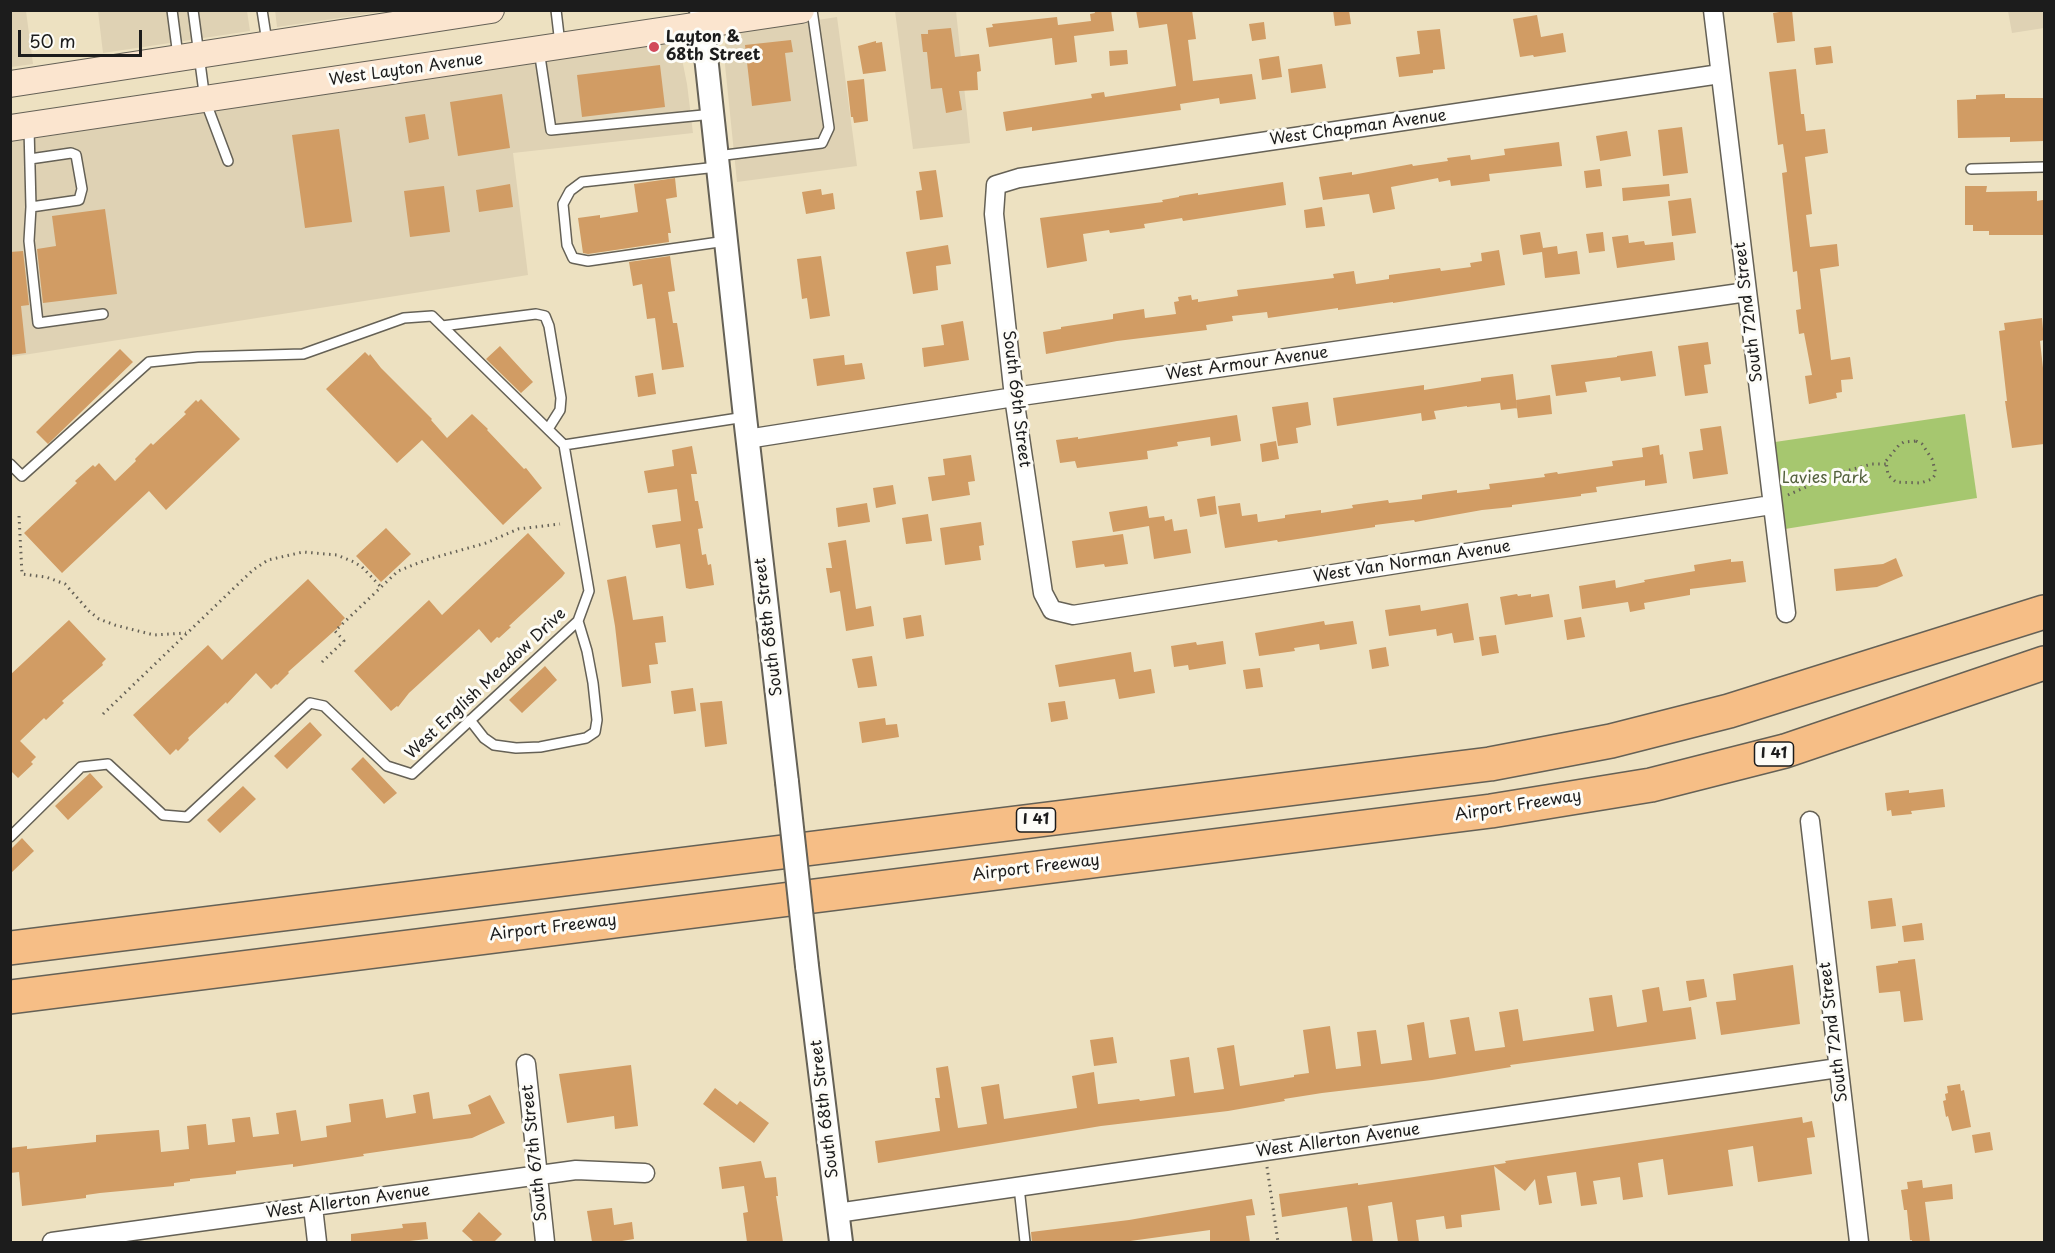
<!DOCTYPE html>
<html>
<head>
<meta charset="utf-8">
<style>
  body { margin:0 }
  #map { position:relative; width:2055px; height:1253px; overflow:hidden; background:#ede1c1; font-family:"Playpen Sans",sans-serif }
  canvas { display:block }
  .frame { position:absolute; inset:0; border:12px solid #1c1c1c; pointer-events:none }
  .scale { position:absolute; left:18px; top:30px; width:124px; height:27px; box-sizing:border-box; border:3px solid #1c1c1c; border-top:0; padding-left:8px; font-size:18px; line-height:21px; white-space:nowrap; color:#1c1c1c; -webkit-text-stroke:4px #fdfcf7; paint-order:stroke }
</style>
</head>
<body>
<div id="map">
<canvas width="2055" height="1253"></canvas>
<div class="frame"></div>
<div class="scale">50 m</div>
</div>
<script>
const g = document.querySelector('canvas').getContext('2d');
g.lineJoin = 'round';
function fill(path, color) { g.fillStyle = color; g.fill(path, 'evenodd'); }
const shape = rows => new Path2D(rows.map(r => 'M' + r).join(''));
function trace(path, color, width, dash) { g.strokeStyle = color; g.lineWidth = width; g.lineCap = dash ? 'butt' : 'round'; g.setLineDash(dash || []); g.stroke(path); }
function drawText(font, color, halo, rows, align = 'center') {
  g.font = font + ' "Playpen Sans",sans-serif'; g.lineWidth = 6; g.setLineDash([]); g.textBaseline = 'middle'; g.strokeStyle = halo; g.fillStyle = color; for (const [text, x, y, turn = 0] of rows) {
    g.save(); g.translate(x, y); g.rotate((+turn || 0) * Math.PI / 180); g.textAlign = isNaN(turn) ? turn : align; if (halo) g.strokeText(text, 0, 0); g.fillText(text, 0, 0); g.restore();
  }
}
const built = shape([
  [275,10,387,10,387,11,277,27],
  [10,11,26,11,33,64,11,67],
  [98,11,247,11,250,31,103,53],
  [895,11,956,11,970,143,913,149],
  [2008,11,2044,11,2044,28,2012,33],
  [837,17,857,166,737,182,724,55,725,44,732,36,740,32],
  [663,43,673,46,681,54,687,84,693,133,513,153,528,275,11,357,11,142,358,88]
]);
const green = shape([
  [1965,414,1977,498,1785,529,1775,442]
]);
const building = shape([
  [1094,10,1111,10,1114,31,1074,36,1077,62,1055,65,1052,38,989,47,986,28,993,27,992,24,1057,17,1058,25,1091,21,1090,14,1095,13],
  [1136,10,1192,10,1196,39,1188,40,1193,81,1252,74,1256,99,1220,104,1219,98,1180,104,1181,110,1032,131,1032,127,1006,131,1003,112,1092,98,1091,94,1104,92,1105,97,1176,86,1167,24,1139,28],
  [1333,10,1349,10,1351,24,1335,26],
  [1792,10,1795,41,1777,43,1773,13],
  [1537,15,1541,37,1563,33,1566,52,1534,57,1533,55,1520,57,1513,19],
  [1264,22,1266,39,1252,41,1249,24],
  [951,28,955,57,979,54,981,71,977,72,978,90,959,91,962,110,946,113,942,88,931,89,927,52,923,52,921,34,928,34,928,30],
  [1440,29,1445,69,1433,70,1433,73,1399,77,1396,57,1420,54,1417,31],
  [791,40,793,52,785,53,791,101,752,106,745,45],
  [876,41,876,43,882,42,886,71,863,74,858,46],
  [1831,46,1833,63,1816,65,1814,48],
  [1127,50,1128,64,1110,66,1109,51],
  [1279,56,1282,77,1262,80,1259,59],
  [1322,64,1326,88,1291,93,1288,69],
  [660,65,665,107,582,117,577,75],
  [1796,69,1801,114,1804,114,1806,131,1825,129,1828,153,1805,157,1812,214,1806,215,1810,247,1837,244,1839,266,1820,269,1831,360,1850,357,1853,379,1841,380,1842,392,1836,393,1837,398,1809,404,1805,376,1812,375,1804,333,1799,334,1796,310,1801,309,1797,271,1793,272,1782,173,1787,172,1783,144,1778,145,1769,72],
  [864,79,868,121,854,123,853,117,851,117,847,81],
  [502,94,510,148,458,156,450,102],
  [2005,94,2005,98,2044,98,2044,141,2010,142,2010,137,1958,138,1957,100,1976,99,1976,95],
  [425,114,429,139,409,143,405,117],
  [1682,127,1688,173,1663,176,1658,130],
  [339,129,352,222,305,228,292,135],
  [1627,131,1631,156,1600,161,1596,136],
  [1559,142,1562,166,1489,174,1490,181,1451,186,1450,180,1439,182,1438,178,1391,187,1395,209,1373,213,1369,194,1323,200,1319,177,1352,172,1352,175,1412,164,1413,166,1448,161,1447,158,1470,155,1471,160,1505,155,1504,149],
  [1600,169,1602,186,1586,188,1584,171],
  [936,170,943,217,920,220,916,191,922,190,919,172],
  [675,178,677,197,666,199,671,233,668,233,669,242,588,254,583,253,578,218,600,215,600,218,638,212,634,184],
  [1283,182,1286,205,1183,221,1182,218,1144,224,1145,228,1110,233,1109,230,1083,234,1087,261,1047,268,1040,218,1163,202,1162,200,1179,197,1179,196,1198,193,1198,195],
  [510,184,513,207,479,212,476,190],
  [1669,184,1670,196,1623,201,1622,188],
  [444,186,450,232,410,237,404,191],
  [1965,186,1987,186,1986,192,2037,191,2037,201,2043,200,2044,204,2044,235,1989,235,1989,231,1973,231,1973,225,1965,225],
  [821,189,822,195,833,193,835,209,806,214,802,192],
  [1691,198,1696,233,1672,236,1668,201],
  [1322,207,1325,226,1306,228,1304,210],
  [105,209,117,294,43,303,37,249,56,246,52,216],
  [1540,232,1543,248,1557,246,1558,254,1577,251,1580,274,1545,278,1542,252,1523,255,1520,235],
  [1603,232,1605,251,1589,253,1586,234],
  [1628,235,1629,243,1644,241,1645,245,1673,242,1675,260,1617,268,1612,237],
  [948,245,951,264,936,266,938,290,913,294,906,252],
  [1499,250,1505,285,1393,303,1393,302,1338,310,1338,308,1268,318,1267,312,1232,316,1233,321,1206,325,1207,330,1117,341,1046,354,1043,332,1061,329,1061,327,1113,319,1113,314,1144,309,1145,318,1176,314,1174,302,1179,301,1178,297,1191,295,1192,300,1198,299,1198,302,1238,296,1237,290,1334,278,1333,274,1354,271,1356,284,1389,279,1389,275,1440,268,1441,271,1471,267,1470,263,1482,261,1481,253],
  [23,251,29,305,21,306,26,353,10,355,10,252],
  [670,256,675,291,668,292,673,323,677,323,684,367,662,370,655,318,647,319,642,284,633,286,629,262],
  [821,256,830,316,810,319,807,298,802,299,797,259],
  [2042,318,2044,340,2040,341,2044,377,2044,444,2012,448,2005,401,2007,401,1999,331,2005,330,2004,323],
  [963,321,969,360,924,367,922,348,944,345,941,325],
  [1708,342,1711,364,1704,365,1708,393,1685,396,1678,346],
  [500,346,533,382,521,393,486,359],
  [120,349,133,362,48,444,36,432],
  [1652,351,1656,376,1621,381,1620,377,1585,382,1587,392,1556,396,1551,365,1617,357,1617,356],
  [365,352,369,356,370,354,381,368,432,419,431,420,447,438,472,414,488,429,487,430,524,469,526,468,542,488,503,525,422,440,397,463,326,389],
  [844,355,845,365,862,363,865,379,817,386,813,359],
  [653,373,656,394,638,397,635,376],
  [1513,374,1517,408,1501,410,1500,403,1467,407,1467,406,1434,411,1436,419,1422,421,1421,413,1337,426,1333,398,1424,385,1424,390,1481,381,1481,378],
  [1550,395,1552,414,1518,418,1516,400],
  [201,399,240,439,166,510,149,491,62,573,24,533,77,483,75,481,93,465,95,467,99,463,115,481,136,461,135,459,151,443,153,445,186,414,184,412,196,400,198,402],
  [1308,402,1311,425,1296,428,1298,443,1278,446,1272,407],
  [1237,415,1241,441,1211,446,1210,437,1177,442,1178,446,1147,451,1148,459,1077,468,1075,461,1060,463,1056,440,1078,437,1078,439],
  [1721,426,1728,474,1693,479,1689,452,1703,450,1700,429],
  [1276,441,1279,459,1262,462,1260,444],
  [1659,445,1660,455,1663,454,1667,483,1645,486,1645,480,1596,487,1597,492,1581,494,1581,496,1512,505,1512,507,1482,510,1415,522,1414,520,1375,525,1375,527,1278,542,1277,540,1225,548,1218,506,1240,503,1242,516,1257,514,1258,522,1285,518,1285,515,1321,510,1321,513,1353,508,1352,505,1388,500,1389,503,1422,499,1422,495,1457,490,1457,493,1490,489,1489,484,1545,477,1544,474,1557,472,1558,474,1613,466,1612,461,1643,457,1642,448],
  [692,446,697,474,691,474,695,501,698,501,703,528,698,529,702,555,706,554,708,565,711,564,714,585,690,589,686,588,680,544,656,548,652,525,681,521,677,489,648,493,644,471,674,466,672,450],
  [971,455,975,481,968,482,970,495,932,501,928,477,945,475,943,459],
  [893,485,896,504,876,508,873,488],
  [1215,496,1217,514,1200,517,1197,499],
  [867,503,870,522,838,527,836,508],
  [1147,506,1149,518,1164,516,1165,521,1172,519,1174,531,1187,529,1191,553,1154,559,1149,526,1113,532,1109,512],
  [928,514,932,541,906,544,902,518],
  [981,522,984,545,979,546,981,560,945,565,940,528],
  [386,528,411,554,381,582,356,556],
  [528,533,565,573,562,577,509,626,511,627,499,638,497,637,491,643,479,629,409,693,398,707,397,706,391,711,354,671,429,600,442,615],
  [1123,534,1128,564,1105,567,1104,564,1076,568,1072,541],
  [846,540,856,609,871,606,874,626,846,631,840,591,830,593,826,568,832,568,828,543],
  [1896,558,1903,576,1877,587,1836,591,1834,569,1883,564],
  [1731,559,1731,562,1743,561,1746,582,1690,589,1690,595,1644,603,1645,609,1630,612,1628,602,1582,609,1579,586,1615,580,1616,588,1645,582,1644,580,1695,571,1694,565],
  [626,576,633,620,663,616,666,642,655,643,658,664,649,665,651,683,622,687,615,626,607,580],
  [308,579,345,618,341,622,342,624,288,672,289,673,277,685,276,684,271,689,256,673,227,704,226,702,188,738,189,740,178,751,176,749,170,755,133,715,208,645,222,660],
  [1517,594,1518,596,1531,594,1531,597,1549,594,1553,617,1505,625,1500,597],
  [1468,603,1474,640,1454,643,1452,633,1437,636,1436,629,1389,636,1385,610,1420,605,1421,611],
  [921,615,924,636,906,639,903,618],
  [1581,617,1585,637,1567,640,1564,620],
  [69,620,106,659,102,663,103,665,62,701,64,703,46,720,44,718,20,741,36,757,31,762,33,764,18,778,10,770,10,675],
  [1324,621,1325,625,1353,621,1357,644,1320,650,1319,644,1294,648,1295,651,1259,656,1255,633],
  [1496,635,1499,653,1482,656,1479,637],
  [1223,641,1226,664,1189,670,1188,665,1174,667,1171,646,1196,642,1197,645],
  [1386,647,1389,666,1372,669,1369,650],
  [1131,652,1134,672,1151,669,1155,693,1119,699,1115,679,1059,687,1055,665],
  [872,656,877,686,858,688,852,659],
  [545,666,557,680,522,713,509,700],
  [1260,668,1263,687,1246,689,1243,670],
  [693,688,696,711,674,714,671,691],
  [722,701,727,744,705,747,700,703],
  [1065,701,1068,719,1051,722,1048,703],
  [885,718,886,725,897,724,899,737,862,743,859,722],
  [310,722,322,735,287,769,274,756],
  [363,757,397,793,384,804,351,769],
  [90,773,103,787,68,820,55,806],
  [243,786,256,799,220,833,207,820],
  [1943,789,1945,807,1911,811,1912,814,1892,816,1891,810,1887,811,1885,793,1909,790,1909,793],
  [22,838,34,851,10,874,10,850],
  [1892,898,1896,926,1871,929,1868,901],
  [1922,923,1924,940,1904,942,1902,926],
  [1915,959,1923,1020,1904,1022,1900,991,1879,993,1876,966,1898,963,1898,961],
  [1793,965,1800,1024,1721,1035,1716,1002,1736,1000,1733,974],
  [1704,979,1707,997,1689,1001,1686,981],
  [1659,987,1663,1011,1691,1007,1696,1039,1510,1065,1511,1067,1432,1080,1322,1093,1284,1099,1285,1101,1228,1111,1101,1126,878,1163,875,1141,940,1131,935,1098,940,1098,936,1068,948,1066,958,1128,987,1124,981,1087,999,1084,1004,1119,1077,1108,1072,1076,1094,1072,1098,1104,1139,1099,1140,1101,1175,1096,1170,1060,1189,1057,1194,1093,1224,1089,1217,1048,1234,1045,1240,1086,1294,1077,1294,1075,1309,1073,1303,1030,1330,1026,1336,1069,1361,1066,1357,1032,1376,1030,1381,1064,1412,1060,1407,1025,1424,1022,1429,1058,1456,1054,1450,1020,1469,1017,1475,1051,1505,1047,1499,1012,1518,1009,1523,1041,1594,1031,1589,998,1612,995,1617,1027,1647,1022,1642,990],
  [1113,1037,1117,1063,1094,1066,1090,1040],
  [631,1065,638,1126,615,1129,614,1116,567,1123,559,1074],
  [1960,1084,1961,1091,1964,1090,1971,1127,1952,1131,1948,1116,1946,1117,1943,1101,1946,1100,1945,1094,1948,1093,1947,1086],
  [715,1088,737,1105,740,1101,769,1123,754,1143,703,1104],
  [429,1092,433,1119,471,1114,468,1105,490,1095,505,1123,472,1138,363,1154,364,1156,293,1167,293,1164,236,1171,236,1174,190,1179,190,1181,174,1183,174,1186,100,1193,86,1195,86,1198,22,1206,19,1172,10,1173,10,1148,27,1146,27,1149,96,1142,96,1135,159,1130,161,1152,189,1149,187,1126,206,1124,208,1145,235,1142,232,1119,250,1117,253,1137,279,1134,276,1113,296,1110,301,1141,327,1137,326,1126,351,1122,349,1104,383,1099,386,1118,416,1113,413,1095],
  [1802,1117,1803,1123,1812,1121,1815,1137,1807,1138,1812,1174,1758,1182,1753,1146,1728,1150,1733,1186,1668,1195,1663,1159,1638,1163,1643,1197,1623,1200,1620,1177,1593,1181,1597,1204,1581,1206,1576,1172,1547,1176,1552,1203,1539,1205,1535,1179,1525,1191,1494,1166,1500,1210,1461,1215,1462,1227,1446,1229,1444,1216,1416,1220,1419,1242,1398,1242,1392,1202,1368,1206,1373,1242,1352,1242,1347,1207,1282,1217,1279,1194,1358,1183,1358,1185,1414,1177,1506,1163,1505,1161],
  [1990,1132,1993,1150,1975,1153,1972,1135],
  [761,1161,765,1178,776,1177,778,1196,776,1196,783,1242,747,1242,743,1213,748,1212,744,1186,722,1189,719,1167],
  [1922,1180,1923,1188,1952,1184,1953,1199,1925,1202,1930,1242,1912,1242,1912,1240,1910,1240,1907,1210,1904,1210,1901,1190,1908,1189,1907,1182],
  [1252,1199,1255,1215,1246,1216,1250,1242,1210,1242,1210,1230,1123,1242,1032,1242,1031,1232,1129,1220],
  [612,1208,614,1225,632,1222,634,1239,616,1242,592,1242,587,1211],
  [479,1212,502,1234,494,1242,474,1242,462,1231],
  [426,1222,428,1239,400,1242,351,1242,351,1234,403,1228,402,1224]
]);
const path = shape([
  [1916,441,1922,444,1932,459,1935,470,1935,475,1932,479,1921,483,1896,482,1888,475,1886,461,1899,445,1904,442,1916,441],
  [1788,495,1835,474,1872,464,1886,464],
  [19,516,22,574,46,577,65,584,89,611,99,619,115,625,154,635,186,633],
  [322,662,344,641,335,631,398,571,426,560,486,543,518,529,560,524],
  [103,714,234,588,253,570,268,560,303,552,337,555,354,562,362,567,381,587],
  [1267,1167,1278,1242]
]);
const service = shape([
  [172,10,178,56],
  [193,10,205,100,228,161],
  [262,10,267,42],
  [556,10,560,44],
  [539,50,551,130,713,114],
  [29,128,31,207,29,241,38,323,103,314],
  [717,156,822,143,829,128,812,10],
  [30,159,71,153,76,155,82,189,79,200,31,207],
  [717,167,582,182,570,191,563,204,567,245,573,258,588,261,726,241],
  [1971,169,2044,167],
  [442,326,536,314,545,316,549,326,561,398,560,410,548,429],
  [564,445,745,417],
  [10,464,22,476,149,362,198,357,303,354,404,318,432,316,564,445,589,591,578,621,412,774,387,766,324,706,310,703,187,817,163,815,108,764,81,767,10,837],
  [470,720,484,738,494,745,516,748,540,747,586,738,595,732,597,720,593,683,587,651,578,621],
  [1019,1187,1025,1242]
]);
const minor = shape([
  [1713,10,1786,613],
  [1720,74,1019,178,996,185,994,214,1014,397,1043,593,1052,610,1073,615,1771,505],
  [747,439,1014,397,1747,292],
  [1810,821,1859,1242],
  [526,1064,545,1242],
  [313,1207,317,1242],
  [837,1213,1838,1068],
  [52,1242,576,1170,645,1173]
]);
const tertiary = shape([
  [701,10,745,417,787,782],
  [807,966,841,1242]
]);
const secondary = shape([
  [10,84,491,10],
  [10,128,801,10]
]);
const motorway = shape([
  [10,948,1490,764,1611,741,1729,711,2044,612],
  [10,997,1491,811,1651,785,1785,751,2044,663]
]);
const tertiaryBridge = shape([
  [787,782,807,966]
]);
const markers = [
  [654,47,6,"#d1495b"]
];
const shields = [
  [1774,754,39],
  [1036,820,39]
];
const shieldNames = [
  ["I 41",1774,754],
  ["I 41",1036,820]
];
const poiNames = [
  ["Layton &",666,38],
  ["68th Street",666,56]
];
const streetNames = [
  ["West Layton Avenue",406,70,-8],
  ["West Chapman Avenue",1358,128,-8],
  ["South 72nd Street",1749,312,-97],
  ["West Armour Avenue",1247,364,-8],
  ["South 69th Street",1016,399,83],
  ["West Van Norman Avenue",1412,562,-9],
  ["South 68th Street",769,627,-97],
  ["West English Meadow Drive",486,684,-43],
  ["Airport Freeway",1518,806,-9],
  ["Airport Freeway",1036,868,-7],
  ["Airport Freeway",553,928,-7],
  ["South 72nd Street",1834,1032,-97],
  ["South 68th Street",825,1109,-97],
  ["West Allerton Avenue",1338,1141,-8],
  ["South 67th Street",535,1153,-96],
  ["West Allerton Avenue",348,1202,-8]
];
const parkNames = [
  ["Lavies Park",1825,479]
];
fill(built, '#dfd2b4');
fill(green, '#a6c76f');
fill(building, '#d19c64');
trace(service, '#656156', 12);
trace(minor, '#656156', 21);
trace(tertiary, '#656156', 26);
trace(secondary, '#656156', 28);
trace(motorway, '#656156', 36);
trace(path, '#656156', 3, [1.5, 4.5]);
trace(service, '#fff', 9);
trace(minor, '#fff', 18);
trace(tertiary, '#fff', 22);
trace(secondary, '#fbe5cf', 26);
trace(motorway, '#f6be86', 33);
trace(tertiaryBridge, '#656156', 26, []);
trace(tertiaryBridge, '#fff', 22);
for (const [x, y, r, color] of markers) { const dot = new Path2D(); dot.arc(x, y, r, 0, 2 * Math.PI); g.fillStyle = color; g.fill(dot); trace(dot, '#fdfcf7', 2); }
for (const [x, y, w] of shields) { const box = new Path2D(); box.roundRect(x - w / 2, y - 12, w, 24, 4.5); g.fillStyle = '#fdfcf7'; g.fill(box); trace(box, '#1c1c1c', 1.5); }
drawText('bold 15px', '#1c1c1c', null, shieldNames);
drawText('bold 16px', '#1c1c1c', '#fdfcf7', poiNames, 'left');
drawText('16px', '#1c1c1c', '#fdfcf7', streetNames);
drawText('16px', '#53603d', '#fdfcf7', parkNames);
</script>
</body>
</html>
